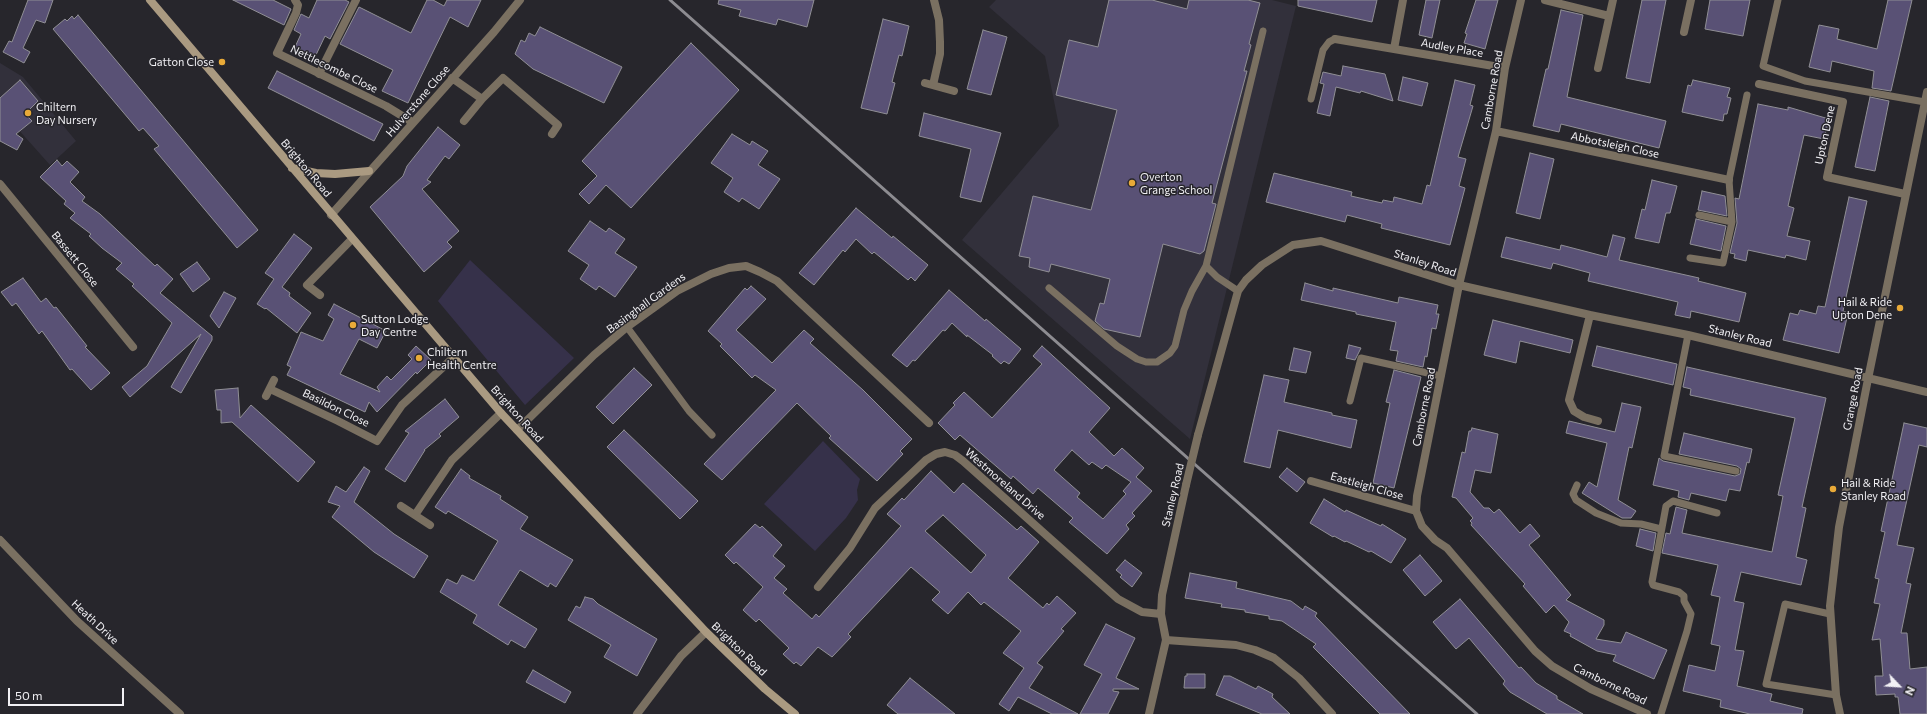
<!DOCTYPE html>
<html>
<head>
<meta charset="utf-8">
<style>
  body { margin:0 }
  #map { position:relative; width:1927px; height:714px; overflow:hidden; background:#27262c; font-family:Commissioner,sans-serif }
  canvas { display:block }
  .north { position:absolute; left:1879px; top:666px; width:40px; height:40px; -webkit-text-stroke:3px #27262c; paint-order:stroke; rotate:115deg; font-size:11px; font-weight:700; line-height:16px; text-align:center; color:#f1f0f4 }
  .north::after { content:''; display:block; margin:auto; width:14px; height:18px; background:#f1f0f4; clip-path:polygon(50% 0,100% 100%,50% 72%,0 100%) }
  .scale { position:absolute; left:8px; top:688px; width:116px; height:18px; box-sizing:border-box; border:2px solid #f1f0f4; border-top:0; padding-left:5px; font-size:12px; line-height:14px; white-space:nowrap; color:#f1f0f4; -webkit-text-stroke:3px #27262c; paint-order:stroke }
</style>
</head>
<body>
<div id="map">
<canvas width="1927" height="714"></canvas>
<div class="north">N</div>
<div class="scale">50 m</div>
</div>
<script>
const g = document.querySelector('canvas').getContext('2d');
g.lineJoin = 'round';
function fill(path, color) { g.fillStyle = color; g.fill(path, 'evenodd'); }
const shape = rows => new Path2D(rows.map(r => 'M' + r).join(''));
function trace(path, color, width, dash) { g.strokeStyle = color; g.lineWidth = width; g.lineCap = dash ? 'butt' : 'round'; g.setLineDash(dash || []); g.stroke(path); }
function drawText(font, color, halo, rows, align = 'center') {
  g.font = font + ' Commissioner,sans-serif'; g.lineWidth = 3; g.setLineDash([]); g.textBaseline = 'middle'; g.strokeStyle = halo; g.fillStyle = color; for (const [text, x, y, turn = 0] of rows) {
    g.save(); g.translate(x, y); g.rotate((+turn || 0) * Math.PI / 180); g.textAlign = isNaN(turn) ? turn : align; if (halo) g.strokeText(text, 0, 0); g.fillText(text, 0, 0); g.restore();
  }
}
const built = shape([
  [996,0,1272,0,1296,6,1190,439,962,240,1059,126,1045,56,989,7],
  [0,63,23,77,76,141,50,165,0,109]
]);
const green = shape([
  [470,260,574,358,525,405,438,301],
  [823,441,860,479,857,490,858,500,846,518,815,551,764,504]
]);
const building = shape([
  [28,0,53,0,45,23,36,20,23,48,30,52,24,63,3,52,9,41,12,42,28,0],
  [233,0,273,0,291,9,284,25,233,0],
  [317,0,345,0,349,2,330,39,325,36,315,57,295,47,301,34,294,30,301,14,309,18,317,0],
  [427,0,433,0,444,6,447,0,481,0,468,27,450,17,408,103,382,91,393,70,340,44,359,7,411,33,427,0],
  [719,0,814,0,807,27,778,19,776,25,739,16,741,10,718,4,719,0],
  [1109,0,1152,0,1187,9,1189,0,1248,0,1260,3,1249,44,1251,45,1244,71,1247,71,1212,203,1216,204,1204,251,1200,254,1163,244,1140,337,1104,329,1095,321,1100,303,1104,304,1110,279,1051,264,1049,272,1029,267,1030,258,1019,256,1033,196,1091,210,1117,110,1056,95,1069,40,1098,47,1109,0],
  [1298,0,1377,0,1372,22,1298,6,1298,0],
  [1426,0,1440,0,1432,38,1419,35,1426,0],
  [1476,0,1498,0,1485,49,1464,43,1467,34,1465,33,1476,0],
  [1642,0,1666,0,1650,83,1626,78,1642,0],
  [1710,0,1750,0,1743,36,1705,29,1710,0],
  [1888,0,1912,0,1891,91,1872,88,1874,71,1832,61,1830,72,1809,67,1819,25,1839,29,1837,39,1877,49,1888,0],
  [1561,10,1583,15,1567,97,1666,121,1659,148,1561,124,1559,132,1533,126,1546,69,1548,69,1561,10],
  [78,15,258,230,237,248,154,149,159,146,143,128,139,131,53,29,65,19,67,21,72,16,74,19,78,15],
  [883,19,909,26,902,56,899,55,892,82,895,83,887,114,861,108,883,19],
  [540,27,622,67,604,103,533,69,515,54,521,40,525,42,529,33,535,36,540,27],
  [983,30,1007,37,991,95,967,89,983,30],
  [691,43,739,90,631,208,606,185,589,204,579,194,597,176,582,161,691,43],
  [1343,66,1385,74,1393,101,1361,91,1360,93,1336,87,1330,116,1317,113,1324,84,1320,83,1323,72,1341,76,1343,66],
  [277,71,383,124,374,141,268,88,277,71],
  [1403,77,1428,83,1422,106,1398,100,1403,77],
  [20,80,38,101,25,114,32,121,16,134,23,139,17,150,0,141,0,98,20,80],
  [1455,80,1475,85,1470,105,1473,106,1458,157,1466,159,1459,186,1465,188,1450,245,1381,228,1382,224,1347,215,1345,222,1266,202,1274,173,1352,192,1351,196,1382,203,1383,200,1393,202,1394,197,1422,204,1427,185,1430,186,1455,80],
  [1693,80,1730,88,1727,97,1731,98,1727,114,1724,114,1723,121,1682,112,1688,85,1691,86,1693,80],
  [1870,97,1889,101,1875,171,1855,167,1870,97],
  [1758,104,1788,110,1788,107,1829,119,1824,139,1804,135,1788,206,1794,208,1787,236,1810,241,1806,260,1786,255,1785,258,1748,250,1746,261,1734,258,1735,254,1730,253,1737,223,1735,198,1739,199,1758,104],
  [924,113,1001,133,981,202,960,197,971,149,919,136,924,113],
  [438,127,460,145,449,159,445,156,427,180,431,182,422,189,459,231,447,242,452,247,424,272,370,207,403,176,407,166,438,127],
  [732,134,750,145,752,141,768,151,758,165,780,179,759,209,742,198,739,202,724,192,733,178,711,163,732,134],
  [1530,153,1554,159,1540,219,1516,213,1530,153],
  [57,160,62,166,67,161,79,172,70,182,85,197,82,201,100,214,155,266,157,264,173,279,160,293,212,336,212,340,181,393,171,387,201,334,130,397,122,387,147,366,172,323,132,286,134,284,116,269,122,263,102,248,89,236,91,234,70,218,75,213,64,204,66,201,40,177,57,160],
  [1652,180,1677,186,1670,213,1666,213,1659,243,1635,238,1642,209,1645,210,1652,180],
  [1702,191,1725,196,1727,216,1698,210,1702,191],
  [1849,197,1867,201,1843,311,1848,313,1839,353,1783,340,1790,313,1798,315,1800,310,1816,314,1818,306,1825,307,1849,197],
  [856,208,892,238,893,236,928,265,915,281,911,277,908,280,874,252,872,254,856,239,845,252,843,250,814,285,799,273,856,208],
  [1696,219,1726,226,1721,251,1690,244,1696,219],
  [590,221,606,232,609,228,625,239,615,253,637,267,615,297,599,286,596,290,580,279,589,265,568,251,590,221],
  [294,234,312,248,282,287,290,293,289,296,311,313,297,333,266,308,265,309,257,304,274,279,265,273,294,234],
  [1613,235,1625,238,1619,260,1699,278,1698,281,1746,293,1739,322,1691,311,1690,318,1675,315,1678,302,1588,281,1590,273,1553,263,1551,269,1501,257,1506,237,1560,250,1561,245,1607,257,1613,235],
  [197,262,210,279,193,292,180,274,197,262],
  [23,278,41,302,46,298,54,308,56,307,87,346,85,347,110,373,91,390,72,369,70,370,42,331,39,334,16,303,12,306,1,292,23,278],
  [1305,283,1333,291,1333,288,1398,303,1399,297,1438,305,1436,314,1439,314,1436,329,1432,328,1427,357,1425,356,1423,367,1396,361,1398,351,1390,350,1396,322,1356,314,1356,312,1301,300,1305,283],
  [751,286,766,299,736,330,772,363,804,330,814,339,810,343,863,390,912,439,900,451,903,454,877,481,829,438,831,436,797,403,722,480,704,464,776,390,755,375,752,378,720,346,722,344,708,331,745,288,747,290,751,286],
  [949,290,985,321,986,319,1021,349,1009,364,1004,361,1001,364,992,356,993,355,967,335,967,337,952,323,945,331,943,330,915,361,913,360,907,367,892,355,949,290],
  [224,292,236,298,219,328,210,316,224,292],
  [334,304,386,331,377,348,359,339,340,374,380,392,377,387,387,376,391,380,412,359,408,355,416,346,431,360,417,374,416,372,377,412,369,402,365,412,287,375,291,367,287,365,301,332,323,341,334,319,328,315,334,304],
  [1493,320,1573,340,1570,353,1520,341,1516,363,1484,355,1493,320],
  [1349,345,1361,348,1355,360,1346,358,1349,345],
  [1042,346,1110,408,1089,432,1114,456,1122,448,1144,468,1136,477,1152,491,1132,513,1135,516,1126,525,1129,529,1107,554,1069,522,1073,518,1038,488,1033,494,1013,476,1011,479,960,435,955,440,938,423,955,405,953,403,964,392,992,418,1042,364,1033,356,1042,346],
  [1072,450,1089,465,1092,462,1102,469,1106,465,1131,482,1123,491,1126,494,1103,519,1077,497,1080,493,1054,470,1072,450],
  [1597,346,1677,364,1673,385,1592,366,1597,346],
  [1294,348,1311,352,1306,373,1289,370,1294,348],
  [1687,367,1826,398,1802,507,1806,508,1796,557,1807,560,1801,585,1741,572,1734,601,1744,603,1735,650,1744,651,1737,686,1772,694,1770,701,1803,709,1802,714,1750,714,1720,707,1721,700,1683,691,1689,665,1715,671,1720,646,1711,644,1720,597,1711,595,1718,565,1662,553,1666,533,1670,534,1676,507,1687,510,1682,533,1772,552,1783,496,1778,495,1795,418,1690,395,1691,389,1683,387,1687,367],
  [634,368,652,385,613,424,596,407,634,368],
  [1394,370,1421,377,1394,488,1373,483,1390,403,1386,402,1394,370],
  [1264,375,1289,380,1284,402,1332,413,1332,415,1357,420,1351,448,1278,430,1270,468,1244,462,1264,375],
  [238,388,240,418,251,405,315,462,298,482,232,422,221,423,221,410,217,410,215,390,238,388],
  [445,399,459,417,439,434,441,436,424,450,425,450,405,482,385,469,409,433,405,431,445,399],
  [1622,403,1641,407,1632,448,1629,447,1618,500,1636,511,1631,518,1622,518,1582,493,1589,482,1597,487,1607,443,1566,433,1569,421,1615,432,1622,403],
  [1904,423,1927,428,1927,447,1919,445,1897,545,1914,548,1906,583,1911,584,1901,633,1907,633,1910,669,1927,667,1927,714,1900,714,1898,697,1895,697,1895,694,1876,695,1875,676,1883,676,1880,639,1872,640,1880,604,1874,603,1879,579,1875,578,1885,532,1881,531,1904,423],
  [1472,428,1498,434,1491,473,1475,470,1470,492,1484,508,1489,508,1494,513,1499,509,1520,533,1530,524,1540,536,1529,545,1571,595,1566,600,1604,620,1604,625,1596,639,1621,643,1626,632,1667,650,1654,679,1613,661,1616,655,1597,651,1570,636,1571,634,1564,631,1569,622,1554,605,1546,613,1523,586,1525,584,1471,525,1472,523,1470,521,1473,518,1456,498,1452,497,1462,452,1465,453,1469,431,1471,431,1472,428],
  [624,430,698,501,680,519,607,447,624,430],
  [1684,433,1752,449,1749,463,1747,462,1740,491,1729,489,1726,501,1691,493,1689,500,1678,497,1679,491,1653,485,1659,458,1663,461,1735,476,1740,474,1741,469,1737,466,1679,454,1684,433],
  [364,467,370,471,354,502,394,534,428,556,414,578,374,552,332,517,340,506,328,502,336,486,346,492,364,467],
  [1287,468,1305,482,1297,492,1279,477,1287,468],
  [461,469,470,476,469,478,501,496,500,499,528,517,520,529,573,560,556,587,550,583,548,587,520,570,498,605,537,629,525,648,511,640,508,645,473,623,477,615,440,592,447,579,457,584,462,575,474,581,498,541,448,511,446,514,435,507,461,469],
  [931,471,954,493,963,483,1017,530,1021,526,1039,542,1008,578,1043,608,1047,603,1049,605,1057,596,1076,613,1061,629,1064,631,1037,663,1043,667,1029,688,1078,714,1052,714,1018,697,1009,711,999,704,1024,668,1003,653,1021,631,984,602,981,605,968,592,948,614,932,600,940,592,911,567,848,634,851,637,832,657,818,647,801,666,796,662,794,664,783,654,789,648,759,619,756,622,743,610,763,587,736,562,734,564,725,555,755,524,760,528,762,526,782,545,773,556,785,566,774,578,787,589,783,593,812,619,816,614,819,617,901,526,887,514,902,498,904,500,931,471],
  [943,515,986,555,971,573,925,531,943,515],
  [1324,499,1345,512,1346,510,1381,526,1382,524,1406,539,1391,563,1371,551,1369,552,1346,541,1345,542,1334,536,1333,537,1310,523,1324,499],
  [1640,529,1656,533,1653,551,1636,546,1640,529],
  [1420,555,1442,581,1425,596,1403,570,1420,555],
  [1125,560,1142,573,1132,587,1120,577,1122,575,1116,570,1125,560],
  [1190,573,1237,582,1236,588,1291,601,1303,610,1305,606,1317,613,1315,616,1410,714,1380,714,1313,647,1316,644,1282,621,1269,619,1269,616,1245,612,1245,610,1221,607,1222,604,1185,598,1190,573],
  [585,597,593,599,598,604,657,639,637,676,604,657,611,645,568,620,576,606,580,608,585,597],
  [1460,599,1519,668,1521,667,1536,683,1557,696,1557,699,1583,714,1547,714,1510,692,1503,684,1505,681,1469,638,1456,649,1433,622,1460,599],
  [1106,624,1135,638,1116,678,1139,689,1113,689,1113,691,1119,692,1108,714,1080,714,1102,674,1084,665,1106,624],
  [533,670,571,692,565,703,526,682,533,670],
  [1187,674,1205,674,1205,688,1184,688,1185,676,1187,676,1187,674],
  [1224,676,1230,676,1256,689,1258,686,1273,694,1272,697,1290,714,1262,714,1216,695,1224,676],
  [910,678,955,714,898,714,887,705,910,678]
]);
const lane = shape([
  [1778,0,1763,66,1805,81,1925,102],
  [1311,99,1323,50,1329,42,1335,39],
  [1699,215,1732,222],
  [1690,258,1723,263,1732,222,1729,180,1747,95],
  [1049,288,1117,346,1137,359,1146,362,1157,362,1170,353,1175,346,1184,310,1192,291,1206,266],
  [1238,291,1217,277,1206,266,1263,31],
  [627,327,689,411,712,435],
  [1688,335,1664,456,1736,471],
  [1350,401,1361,358,1441,376],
  [1577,485,1573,494,1576,500,1596,513,1621,523,1641,524,1661,529],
  [1830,614,1785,604,1766,684,1836,695],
  [1661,714,1687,631,1691,614,1684,601,1684,596,1679,592,1653,585,1652,582,1666,506,1673,501,1717,513]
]);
const street = shape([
  [295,0,298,5,296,13,277,53,386,106,412,122],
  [1403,0,1394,49,1505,68],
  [1521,0,1505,68,1496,131,1459,285,1417,496,1416,511,1422,526,1435,540,1447,548,1535,651,1552,666,1591,689,1647,714],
  [1545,0,1609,16],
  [1684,32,1691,0],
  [1335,39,1394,49],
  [1598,68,1613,0],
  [319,74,356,0],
  [452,78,482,99,503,78,558,125,552,134],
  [925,83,954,91],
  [1759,84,1843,102,1827,177,1905,194],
  [933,85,940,54,940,42,939,20,934,0],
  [464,121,482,99],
  [1496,131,1729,180],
  [0,184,133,347],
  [331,215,494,32,520,0],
  [320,295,307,285,352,239],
  [1590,315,1569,400,1574,411,1584,417,1598,421],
  [270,389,338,421,377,441,402,405,453,358],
  [266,396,274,380],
  [517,430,594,355,627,327,677,291,711,274,729,268,746,266,760,272,777,281,929,423],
  [1198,435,1238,291,1246,280,1262,265,1293,245,1321,241,1459,285,1590,315,1688,335,1927,392],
  [1311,481,1416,511],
  [401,506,430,525],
  [415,515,452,460,501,413],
  [0,540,77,621,180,714],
  [818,587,850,548,875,508,926,460,936,454,945,452,955,455,963,461,1118,599,1142,612,1161,614],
  [1166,640,1236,645,1255,650,1274,658,1299,678,1332,714],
  [637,714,681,656,706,632],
  [1149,714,1166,640,1161,614,1162,595,1186,485],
  [1840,714,1836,695,1830,606,1839,527,1868,379,1927,92]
]);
const secondary = shape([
  [150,0,501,413,706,632,765,689,795,714],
  [292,168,316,173,335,174,369,171]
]);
const rail = shape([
  [670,0,1477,714]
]);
const streetBridge = shape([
  [1186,485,1198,435]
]);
const markers = [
  [222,62,4,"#e9aa38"],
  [28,113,4,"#e9aa38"],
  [1132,183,4,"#e9aa38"],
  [1900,308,4,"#e9aa38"],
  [353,325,4,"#e9aa38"],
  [419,358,4,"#e9aa38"],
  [1833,489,4,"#e9aa38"]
];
const streetNames = [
  ["Audley Place",1452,48,10],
  ["Nettlecombe Close",334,69,26],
  ["Camborne Road",1492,90,-80],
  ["Hulverstone Close",418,101,-49],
  ["Upton Dene",1825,135,-78],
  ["Abbotsleigh Close",1615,145,12],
  ["Brighton Road",306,168,50],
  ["Bassett Close",75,259,51],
  ["Stanley Road",1425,263,18],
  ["Basinghall Gardens",646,303,-36],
  ["Stanley Road",1740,336,14],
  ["Grange Road",1853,399,-79],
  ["Camborne Road",1424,407,-79],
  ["Basildon Close",336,408,26],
  ["Brighton Road",517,414,48],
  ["Westmoreland Drive",1005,484,41],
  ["Eastleigh Close",1367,486,16],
  ["Stanley Road",1173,495,-77],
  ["Heath Drive",95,622,43],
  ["Brighton Road",739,649,44],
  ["Camborne Road",1610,684,26]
];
const poiNames = [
  ["Gatton Close",214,62,"right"],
  ["Chiltern",36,107],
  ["Day Nursery",36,120],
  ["Overton",1140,177],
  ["Grange School",1140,190],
  ["Hail & Ride",1892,302,"right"],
  ["Upton Dene",1892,315,"right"],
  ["Sutton Lodge",361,319],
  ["Day Centre",361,332],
  ["Chiltern",427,352],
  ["Health Centre",427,365],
  ["Hail & Ride",1841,483],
  ["Stanley Road",1841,496]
];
fill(built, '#32303b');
fill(green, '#36314a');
fill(building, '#595175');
trace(building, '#908f95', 1);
trace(lane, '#7a7061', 7);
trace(street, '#7a7061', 8);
trace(secondary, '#aa9a81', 8);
trace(rail, '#8d8c91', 3);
trace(streetBridge, '#7a7061', 8);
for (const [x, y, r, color] of markers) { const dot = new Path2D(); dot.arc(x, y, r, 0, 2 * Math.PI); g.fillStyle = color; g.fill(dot); trace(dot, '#27262c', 1.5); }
drawText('11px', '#f1f0f4', '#27262c', streetNames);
drawText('11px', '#f1f0f4', '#27262c', poiNames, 'left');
</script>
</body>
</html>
